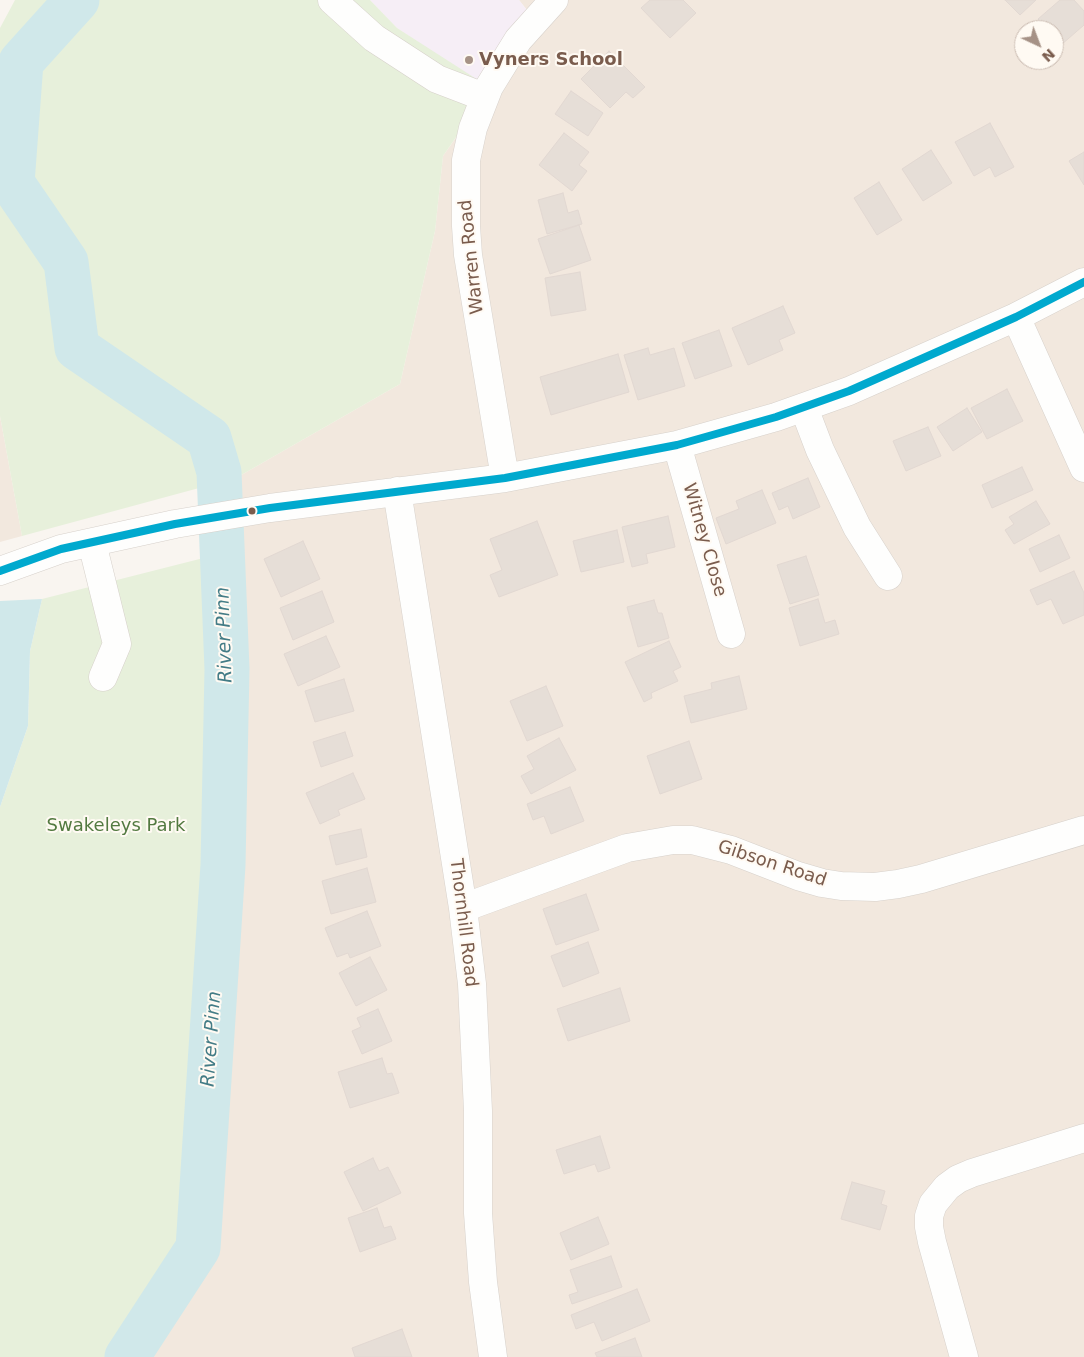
<!DOCTYPE html>
<html>
<head>
<meta charset="utf-8">
<style>
  body { margin:0 }
  #map { position:relative; width:1084px; height:1357px; overflow:hidden; background:#f9f5f0; font-family:"DejaVu Sans",sans-serif }
  canvas { display:block }
  .north { position:absolute; left:1014px; top:20px; width:50px; height:50px; box-sizing:border-box; background:#fffaf3; border:1px solid #cabbb1; border-radius:50%; rotate:137deg; font-size:14px; font-weight:700; line-height:20px; text-align:center; color:#7a5c4d }
  .north::after { content:''; display:block; margin:auto; width:18px; height:22px; background:#a69286; clip-path:polygon(50% 0,100% 100%,50% 72%,0 100%) }
</style>
</head>
<body>
<div id="map">
<canvas width="1084" height="1357"></canvas>
<div class="north">N</div>
</div>
<script>
const g = document.querySelector('canvas').getContext('2d');
g.lineJoin = 'round';
function fill(path, color) { g.fillStyle = color; g.fill(path, 'evenodd'); }
const shape = rows => new Path2D(rows.map(r => 'M' + r).join(''));
function trace(path, color, width, dash) { g.strokeStyle = color; g.lineWidth = width; g.lineCap = dash ? 'butt' : 'round'; g.setLineDash(dash || []); g.stroke(path); }
function drawText(font, color, halo, rows, align = 'center') {
  g.font = font + ' "DejaVu Sans",sans-serif'; g.lineWidth = 4; g.setLineDash([]); g.textBaseline = 'middle'; g.strokeStyle = halo; g.fillStyle = color; for (const [text, x, y, turn = 0] of rows) {
    g.save(); g.translate(x, y); g.rotate((+turn || 0) * Math.PI / 180); g.textAlign = isNaN(turn) ? turn : align; if (halo) g.strokeText(text, 0, 0); g.fillText(text, 0, 0); g.restore();
  }
}
const residential = shape([
  [519,0,1084,0,1084,1357,139,1357,213,1199,230,1021,236,478,400,384,435,231,443,156,484,98,530,14],
  [1024,30,1054,30,1054,60,1024,60],
  [0,416,22,536,0,542]
]);
const education = shape([
  [370,0,519,0,530,14,478,83,397,28]
]);
const green = shape([
  [15,0,370,0,397,28,489,87,484,97,443,156,435,231,400,384,236,478,22,536,0,416,0,28],
  [235,550,230,1021,213,1199,139,1357,0,1357,0,807,28,726,30,651,42,599]
]);
const water = shape([
  [42,599,30,651,28,726,0,807,0,601]
]);
const river = shape([
  [77,0,21,62,12,183,66,262,77,348,209,438,219,472,227,669,223,865,198,1248,127,1357]
]);
const building = shape([
  [650,0,683,0,696,13,670,38,641,8,650,0],
  [1005,0,1036,0,1020,15,1005,0],
  [1060,0,1074,0,1084,11,1084,25,1061,45,1054,38,1054,30,1047,30,1038,19,1060,0],
  [609,51,645,87,633,98,626,92,610,108,581,79,609,51],
  [571,91,603,113,588,136,555,114,571,91],
  [990,123,1014,167,995,177,990,167,974,176,955,142,990,123],
  [564,133,589,152,579,165,587,171,572,191,539,165,564,133],
  [931,150,952,183,923,201,902,169,931,150],
  [1084,152,1084,185,1069,161,1084,152],
  [879,182,902,220,877,235,854,198,879,182],
  [563,193,568,213,578,210,582,224,547,234,538,200,563,193],
  [579,225,591,260,550,274,538,239,579,225],
  [580,272,586,310,551,316,545,278,580,272],
  [783,306,795,333,779,340,783,350,748,365,732,328,783,306],
  [719,330,732,366,695,379,682,343,719,330],
  [648,348,650,355,674,348,685,386,638,400,624,355,648,348],
  [618,354,629,392,551,415,540,377,618,354],
  [1007,389,1023,421,987,439,971,408,1007,389],
  [967,408,982,432,953,451,937,427,967,408],
  [928,427,941,456,906,471,893,441,928,427],
  [1022,467,1033,490,992,508,982,485,1022,467],
  [808,478,820,507,793,519,788,506,779,510,772,493,808,478],
  [762,490,776,523,726,544,716,518,739,509,736,501,762,490],
  [1036,501,1050,524,1014,544,1005,530,1014,524,1009,517,1036,501],
  [668,516,675,547,646,554,648,563,632,567,622,527,668,516],
  [537,521,558,575,499,597,490,575,502,570,490,539,537,521],
  [617,530,624,562,581,572,573,541,617,530],
  [1059,535,1070,558,1040,572,1029,549,1059,535],
  [303,541,320,579,281,597,264,559,303,541],
  [806,556,819,595,790,604,777,565,806,556],
  [1074,571,1084,593,1084,615,1063,624,1051,599,1037,605,1030,590,1074,571],
  [322,591,334,622,293,640,280,608,322,591],
  [818,599,825,623,835,620,839,634,800,646,789,608,818,599],
  [654,600,658,613,662,613,669,638,638,647,627,607,654,600],
  [326,636,340,667,298,686,284,654,326,636],
  [669,641,681,667,673,671,678,681,651,693,652,698,644,702,625,662,669,641],
  [739,676,747,709,691,723,684,696,712,689,711,683,739,676],
  [344,679,354,711,315,722,305,691,344,679],
  [546,686,563,726,527,741,510,701,546,686],
  [345,732,353,756,321,767,313,742,345,732],
  [559,738,576,770,531,794,521,776,534,769,527,756,559,738],
  [689,741,702,779,660,794,647,756,689,741],
  [353,773,365,799,338,810,340,815,320,824,306,793,353,773],
  [570,787,584,821,551,834,544,816,533,820,527,804,570,787],
  [361,829,367,857,336,865,329,836,361,829],
  [367,868,376,902,331,914,322,881,367,868],
  [586,894,599,930,556,945,543,909,586,894],
  [367,911,381,946,350,958,348,953,337,957,325,928,367,911],
  [588,942,599,973,563,987,551,956,588,942],
  [370,957,387,990,356,1006,339,973,370,957],
  [620,988,630,1021,568,1041,557,1009,620,988],
  [378,1009,392,1041,362,1054,352,1031,361,1027,357,1018,378,1009],
  [382,1058,387,1074,392,1073,399,1093,350,1108,338,1072,382,1058],
  [600,1136,610,1168,598,1172,595,1164,564,1174,556,1150,600,1136],
  [373,1158,379,1171,388,1167,401,1193,363,1211,344,1172,373,1158],
  [852,1182,885,1191,881,1204,887,1206,880,1230,841,1219,852,1182],
  [377,1208,384,1228,391,1226,396,1239,360,1252,348,1218,377,1208],
  [598,1217,609,1244,571,1260,560,1233,598,1217],
  [611,1256,622,1287,572,1304,569,1295,578,1292,570,1270,611,1256],
  [637,1289,650,1321,602,1341,594,1322,576,1329,571,1315,637,1289],
  [402,1329,412,1357,355,1357,352,1348,402,1329],
  [635,1338,642,1357,597,1357,595,1353,635,1338]
]);
const minor = shape([
  [332,0,374,38,437,79,484,97],
  [1016,317,1084,468],
  [804,408,820,450,857,527,888,576],
  [677,445,731,634],
  [505,478,468,255,466,226,466,160,473,128,489,87,518,40,554,0],
  [397,491,463,908,472,984,478,1111,478,1213,483,1282,493,1357],
  [92,543,117,644,103,677],
  [0,571,61,549,175,524,270,508,505,478,677,445,776,417,849,391,1016,317,1084,282],
  [463,908,627,848,673,840,692,840,731,850,798,876,822,883,841,886,875,887,898,884,921,879,1084,830],
  [964,1357,932,1242,929,1227,929,1216,933,1204,947,1187,958,1179,972,1173,1084,1138]
]);
const bus1 = shape([
  [0,571,61,549,175,524,270,508,505,478,677,445,776,417,849,391,1016,317,1084,282]
]);
const markers = [
  [469,60,5,"#a69286"],
  [252,511,4.5,"#7a5c4d"]
];
const poiNames = [
  ["Vyners School",479,60]
];
const streetNames = [
  ["Warren Road",472,257,-96],
  ["Witney Close",704,540,74],
  ["Gibson Road",772,864,18],
  ["Thornhill Road",463,923,83]
];
const parkNames = [
  ["Swakeleys Park",116,826]
];
const waterNames = [
  ["River Pinn",225,635,-92],
  ["River Pinn",212,1039,-86]
];
fill(residential, '#f2e8de');
fill(education, '#f6eef6');
fill(green, '#e7f0db');
fill(water, '#d0e8ea');
trace(river, '#d0e8ea', 45);
fill(building, '#e6ded7');
trace(building, '#e2d8d2', 1);
trace(minor, '#d7d1cb', 29);
trace(minor, '#fefefd', 28);
trace(bus1, '#00a9ce', 8);
for (const [x, y, r, color] of markers) { const dot = new Path2D(); dot.arc(x, y, r, 0, 2 * Math.PI); g.fillStyle = color; g.fill(dot); trace(dot, '#fffaf3', 2); }
drawText('bold 18px', '#7a5c4d', '#fffaf3', poiNames, 'left');
drawText('18px', '#7a5c4d', '#fffaf3', streetNames);
drawText('18px', '#537a41', '#fffaf3', parkNames);
drawText('italic 19px', '#437c86', '#fffaf3', waterNames);
</script>
</body>
</html>
